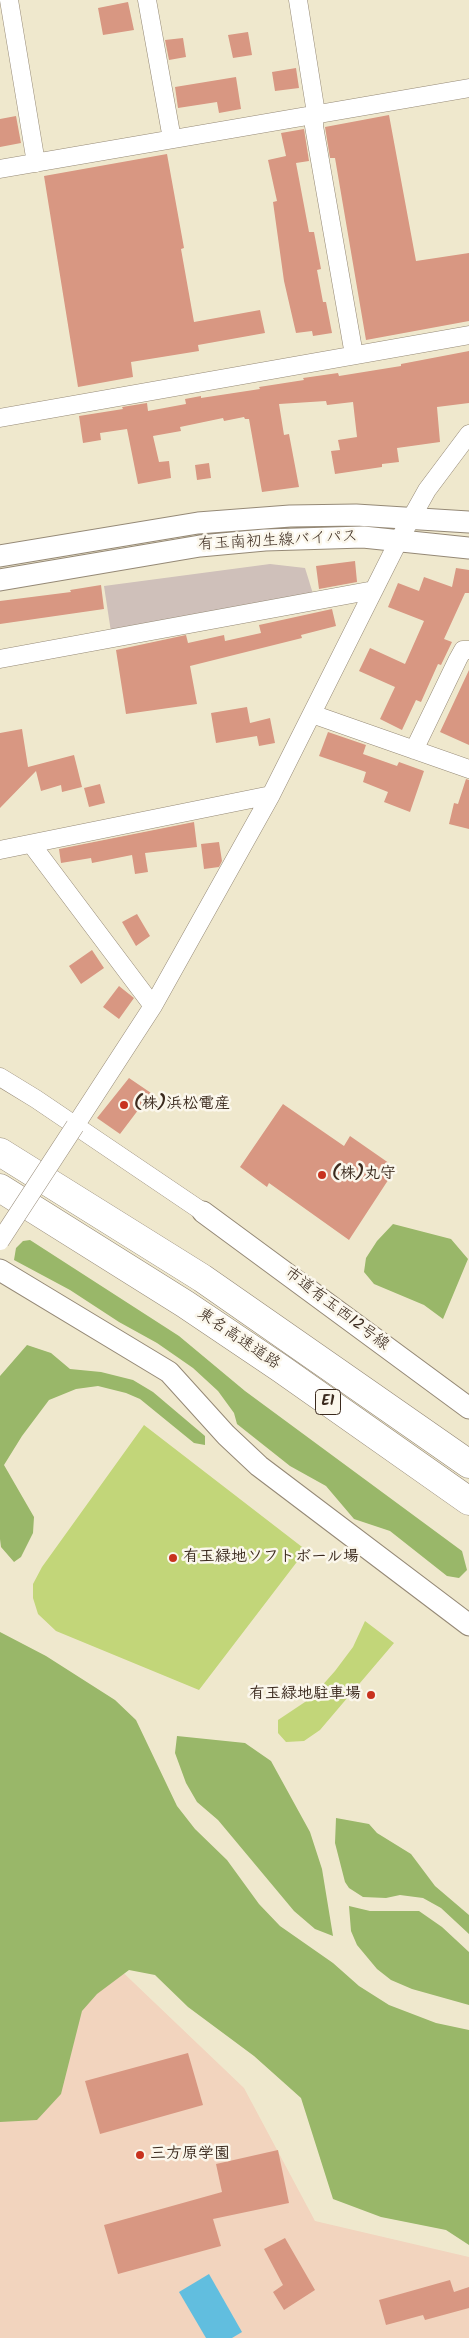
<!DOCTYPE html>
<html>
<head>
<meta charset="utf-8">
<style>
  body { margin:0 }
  canvas { display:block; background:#efe8cd }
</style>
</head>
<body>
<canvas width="469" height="2338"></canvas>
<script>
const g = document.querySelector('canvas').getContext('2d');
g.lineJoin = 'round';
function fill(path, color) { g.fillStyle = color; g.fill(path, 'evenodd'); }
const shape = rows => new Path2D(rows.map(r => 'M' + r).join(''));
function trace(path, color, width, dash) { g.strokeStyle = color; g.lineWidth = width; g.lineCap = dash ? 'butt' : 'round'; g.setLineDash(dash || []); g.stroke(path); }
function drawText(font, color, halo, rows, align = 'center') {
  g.font = font + ' Kalam,"Klee One",sans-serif'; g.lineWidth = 5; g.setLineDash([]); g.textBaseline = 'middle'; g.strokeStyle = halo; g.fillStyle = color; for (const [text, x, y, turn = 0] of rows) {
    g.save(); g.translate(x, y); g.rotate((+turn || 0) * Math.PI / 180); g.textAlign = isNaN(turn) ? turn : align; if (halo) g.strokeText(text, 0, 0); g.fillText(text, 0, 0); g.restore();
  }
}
const built = shape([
  [111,1961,244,2088,315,2221,469,2257,469,2338,0,2338,0,2007]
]);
const industrial = shape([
  [270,564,305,568,314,597,111,632,104,586]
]);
const green = shape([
  [144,1425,306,1550,199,1690,56,1631,38,1614,33,1598,33,1584,42,1567],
  [365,1621,394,1643,320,1730,304,1741,286,1742,278,1733,278,1720,311,1698,335,1671,353,1647]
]);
const forest = shape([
  [393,1224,451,1239,468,1259,443,1319,424,1305,374,1284,364,1272,366,1258,377,1241],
  [30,1240,179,1336,245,1391,462,1551,467,1570,459,1578,447,1576,390,1531,354,1519,326,1486,290,1466,237,1424,234,1413,218,1391,193,1368,157,1343,119,1322,70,1290,14,1260,16,1248,23,1241],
  [27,1345,51,1353,70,1369,101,1372,133,1380,153,1392,205,1436,205,1445,194,1443,140,1399,126,1393,98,1386,76,1389,49,1400,22,1436,4,1465,34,1517,33,1533,21,1557,14,1562,1,1547,0,1539,0,1376],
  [0,1632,46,1656,115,1700,136,1720,177,1806,195,1829,227,1860,259,1904,280,1926,333,1963,359,1986,389,2005,436,2023,469,2030,469,2245,446,2230,381,2217,333,2199,301,2098,254,2056,188,2007,155,1975,129,1970,97,1994,82,2011,61,2094,37,2120,0,2122],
  [177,1736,245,1743,271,1761,310,1832,322,1869,333,1936,315,1929,294,1911,218,1820,197,1802,186,1783,175,1753],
  [336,1818,369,1824,377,1833,411,1854,435,1886,469,1915,469,1934,441,1908,423,1898,400,1895,386,1898,363,1897,349,1888,345,1882,335,1843],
  [349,1906,370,1911,419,1911,442,1927,469,1952,469,2005,412,1989,391,1980,377,1969,357,1945,351,1931]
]);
const water = shape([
  [209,2274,242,2332,232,2338,206,2338,179,2292]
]);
const building = shape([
  [128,2,134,30,103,35,98,8],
  [248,32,252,55,233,58,228,35],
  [183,38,186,57,169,60,165,40],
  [296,68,299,88,275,91,272,72],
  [236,77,241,109,219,113,217,102,178,108,175,87],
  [389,115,416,261,469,253,469,321,366,340,335,158,330,158,325,127],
  [16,116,21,143,0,147,0,119],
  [304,129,309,161,296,163,309,232,314,232,321,269,317,270,323,302,326,302,332,333,313,336,312,331,296,333,284,281,273,202,277,201,268,160,286,156,281,133],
  [167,154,184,248,181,249,194,322,260,310,265,333,198,345,199,351,131,362,133,377,78,387,44,176],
  [469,351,469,403,437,407,440,442,397,448,399,462,382,464,382,467,335,474,331,451,340,450,338,440,357,437,353,402,327,405,326,401,279,404,284,435,289,434,299,487,262,492,249,419,245,419,244,417,224,421,223,418,180,427,181,431,153,436,159,462,169,461,171,478,138,484,127,429,100,433,101,440,83,443,79,416,123,409,122,407,147,403,148,411,186,404,185,399,201,396,201,398,260,389,259,387,304,380,303,378,338,373,339,376,401,366,401,364],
  [209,463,211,478,197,480,195,465],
  [355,561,357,582,319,589,316,566],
  [456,568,469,570,469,593,465,593,444,639,452,642,441,665,438,664,421,702,416,700,402,730,380,719,395,687,359,671,370,648,405,664,424,621,388,607,398,583,419,591,424,577,452,587],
  [101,585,104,609,0,624,0,601,71,592,70,590],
  [332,609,336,626,301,635,302,638,190,666,197,704,126,714,116,650,186,635,188,643,224,635,225,641,261,633,259,625],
  [469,670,469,745,440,732],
  [247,707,250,723,270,718,275,743,259,746,257,736,216,743,211,713],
  [22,729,28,767,74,755,82,787,62,792,61,785,41,791,36,771,0,808,0,733],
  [328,732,366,745,363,754,397,766,399,762,424,771,410,812,384,802,388,792,363,782,366,772,319,756],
  [466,779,469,780,469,829,449,824,454,803,458,804],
  [100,784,105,803,89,807,84,788],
  [194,822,197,847,145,853,148,872,135,874,132,855,92,863,91,858,61,863,59,849],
  [219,842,222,861,219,867,204,869,201,844],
  [137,914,150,936,136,946,122,922],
  [92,950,104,968,81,984,69,966],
  [119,986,134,998,119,1019,103,1007],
  [129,1078,151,1093,120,1134,97,1118],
  [283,1104,344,1146,350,1136,396,1168,349,1240,269,1183,267,1187,240,1167],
  [188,2053,203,2105,100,2134,85,2081],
  [278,2150,289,2203,213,2219,221,2246,118,2274,104,2225,222,2192,216,2164],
  [285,2238,315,2290,284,2310,273,2292,283,2285,264,2249],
  [450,2280,454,2292,469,2287,469,2308,425,2320,423,2315,386,2325,379,2300]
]);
const minor = shape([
  [9,0,36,163],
  [147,0,172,139],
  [298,0,315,107,314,126,354,355],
  [0,169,469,88],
  [0,418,469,335],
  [0,659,374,590],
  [312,714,469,769],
  [414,750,458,659,463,650,469,650],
  [32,845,153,1006],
  [0,850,271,795],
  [0,1077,36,1099,203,1212],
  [75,1126,153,1006,271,795,399,540,427,490,469,434]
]);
const tertiary = shape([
  [0,556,198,523,290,516,356,515,469,522],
  [0,580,200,546,265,540,363,537,469,548],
  [203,1212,469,1408],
  [0,1270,169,1372,226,1435,259,1466,469,1625]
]);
const motorway = shape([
  [0,1152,202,1278,469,1464],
  [0,1188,185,1304,280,1368,469,1501]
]);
const minorBridge = shape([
  [0,1241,75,1126]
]);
const markers = [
  [124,1105,5,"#c8321e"],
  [322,1175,5,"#c8321e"],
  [173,1558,5,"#c8321e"],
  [371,1695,5,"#c8321e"],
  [140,2155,5,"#c8321e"]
];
const shields = [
  [328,1402,25]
];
const shieldNames = [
  ["E1",328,1402]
];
const streetNames = [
  ["有玉南初生線バイパス",278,542,-3],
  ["市道有玉西12号線",336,1310,37],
  ["東名高速道路",238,1340,34]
];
const poiNames = [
  ["(株)浜松電産",134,1105],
  ["(株)丸守",332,1175],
  ["有玉緑地ソフトボール場",183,1558],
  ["有玉緑地駐車場",361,1695,"right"],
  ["三方原学園",150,2155]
];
fill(built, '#f2d4be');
fill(industrial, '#cfc0ba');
fill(green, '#c2d679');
fill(forest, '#99b769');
fill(water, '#61bedf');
fill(building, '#d89782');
trace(minor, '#958976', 19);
trace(tertiary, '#958976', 23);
trace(motorway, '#958976', 29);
trace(minor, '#fff', 18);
trace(tertiary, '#fff', 21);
trace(motorway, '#fff', 28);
trace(minorBridge, '#958976', 19, []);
trace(minorBridge, '#fff', 18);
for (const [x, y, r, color] of markers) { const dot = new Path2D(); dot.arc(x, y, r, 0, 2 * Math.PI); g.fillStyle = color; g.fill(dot); trace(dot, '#fbf7ec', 2); }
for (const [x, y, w] of shields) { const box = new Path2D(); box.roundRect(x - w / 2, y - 12.5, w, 25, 4); g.fillStyle = '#fbf7ec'; g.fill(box); trace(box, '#3b2a1e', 1); }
drawText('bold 15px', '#3b2a1e', null, shieldNames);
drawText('16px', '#3b2a1e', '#fbf7ec', streetNames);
drawText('bold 16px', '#3b2a1e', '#fbf7ec', poiNames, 'left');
</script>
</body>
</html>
